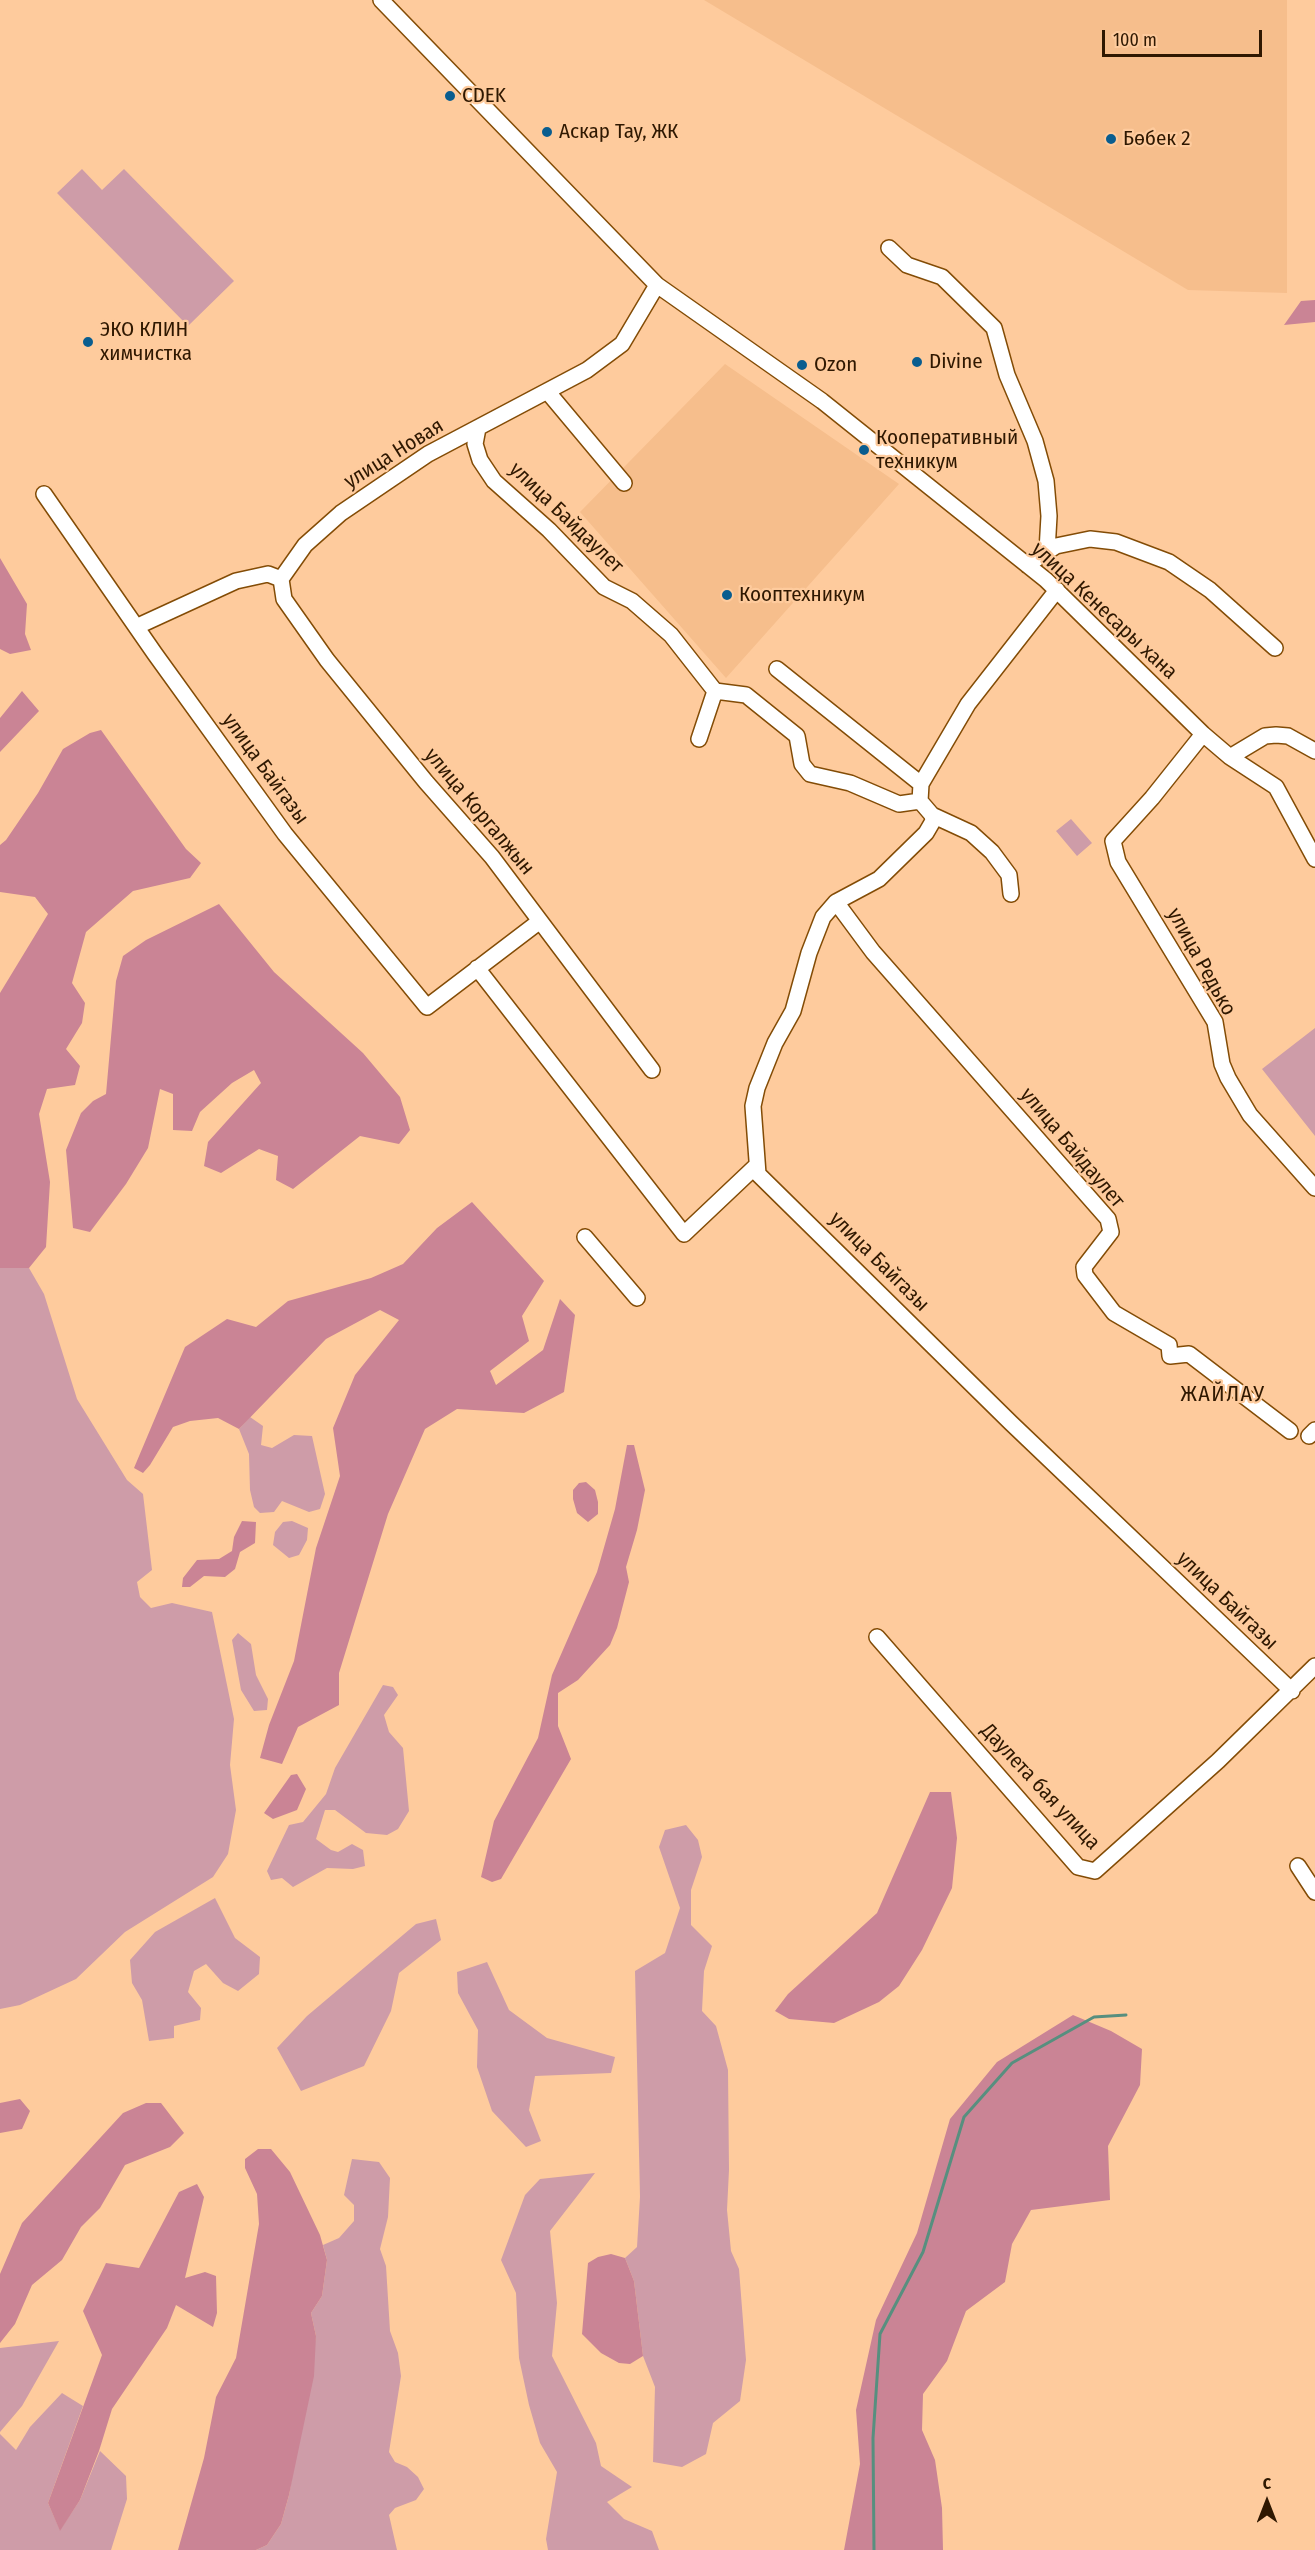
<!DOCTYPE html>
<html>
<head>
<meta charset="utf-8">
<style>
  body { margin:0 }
  #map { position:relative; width:1315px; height:2550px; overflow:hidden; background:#fecb9d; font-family:"Fira Sans Condensed",sans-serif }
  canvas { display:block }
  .north { position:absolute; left:1237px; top:2472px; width:60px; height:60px; -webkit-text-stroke:4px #fecb9d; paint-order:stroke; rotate:0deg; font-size:16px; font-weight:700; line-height:24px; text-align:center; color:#2f1801 }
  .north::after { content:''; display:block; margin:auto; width:21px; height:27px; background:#2f1801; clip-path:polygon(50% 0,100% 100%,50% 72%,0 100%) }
  .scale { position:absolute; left:1102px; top:30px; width:160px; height:27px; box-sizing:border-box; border:3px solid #2f1801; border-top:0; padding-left:8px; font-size:18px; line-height:21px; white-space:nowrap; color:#2f1801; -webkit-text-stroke:4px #fecb9d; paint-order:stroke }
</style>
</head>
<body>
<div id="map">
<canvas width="1315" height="2550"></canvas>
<div class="north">С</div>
<div class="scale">100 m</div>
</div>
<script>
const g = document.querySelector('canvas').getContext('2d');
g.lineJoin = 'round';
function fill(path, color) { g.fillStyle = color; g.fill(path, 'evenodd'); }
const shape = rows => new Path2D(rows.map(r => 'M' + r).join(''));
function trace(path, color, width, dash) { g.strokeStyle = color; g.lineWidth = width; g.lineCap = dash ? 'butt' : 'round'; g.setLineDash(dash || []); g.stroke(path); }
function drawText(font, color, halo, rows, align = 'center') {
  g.font = font + ' "Fira Sans Condensed",sans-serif'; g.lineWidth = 4.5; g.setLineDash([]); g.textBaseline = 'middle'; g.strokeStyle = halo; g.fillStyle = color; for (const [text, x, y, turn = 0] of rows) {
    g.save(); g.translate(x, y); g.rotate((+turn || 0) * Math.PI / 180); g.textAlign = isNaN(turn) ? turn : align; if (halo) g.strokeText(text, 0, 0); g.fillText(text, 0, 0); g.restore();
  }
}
const built = shape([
  [704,0,1287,0,1287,293,1188,290],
  [725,364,899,484,726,678,580,512]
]);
const green = shape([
  [82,169,102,190,124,169,234,281,188,326,57,193],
  [1071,819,1092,843,1077,856,1056,831],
  [1315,1028,1315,1136,1262,1069],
  [0,1268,29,1268,44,1294,77,1399,127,1480,143,1494,152,1570,137,1582,140,1597,151,1608,172,1603,212,1612,234,1719,230,1765,236,1810,228,1854,213,1877,125,1932,76,1979,20,2005,0,2009],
  [250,1417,263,1426,261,1445,272,1448,294,1435,312,1436,325,1494,320,1509,309,1512,282,1501,274,1512,260,1513,254,1507,250,1490,249,1454,239,1429],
  [292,1521,308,1528,307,1540,299,1555,289,1558,273,1545,275,1532,283,1522],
  [238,1633,251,1644,256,1675,268,1699,267,1710,254,1711,241,1690,232,1640],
  [383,1685,393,1687,398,1695,384,1715,389,1732,403,1748,409,1811,398,1829,387,1835,366,1833,335,1810,325,1810,316,1839,331,1850,338,1852,352,1844,363,1850,365,1866,353,1869,327,1868,293,1887,282,1878,271,1880,267,1871,289,1825,303,1822,326,1794,335,1768],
  [686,1825,698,1840,702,1857,691,1890,691,1925,712,1946,704,1971,702,2011,716,2026,728,2070,729,2170,727,2210,731,2251,739,2269,746,2360,740,2401,713,2423,706,2454,682,2467,653,2462,655,2387,643,2356,634,2281,625,2258,637,2247,640,2197,635,1971,665,1953,680,1908,659,1847,665,1830],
  [215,1898,235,1938,260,1957,259,1974,238,1991,223,1983,206,1964,194,1971,188,1992,201,2008,200,2020,174,2026,174,2038,149,2041,142,2000,132,1983,130,1960,155,1932],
  [436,1919,441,1940,399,1973,391,2011,364,2066,301,2091,277,2048,307,2016,416,1924],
  [487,1962,509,2010,547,2038,615,2057,611,2073,535,2076,529,2110,541,2141,526,2147,492,2111,477,2067,478,2030,458,1993,457,1972],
  [352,2159,379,2162,390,2178,388,2217,380,2249,386,2266,390,2331,398,2353,401,2376,389,2452,395,2462,407,2467,418,2477,424,2489,416,2500,395,2508,389,2515,397,2550,256,2550,267,2545,281,2524,289,2495,316,2336,311,2313,322,2296,327,2260,323,2245,339,2238,354,2221,354,2205,344,2195],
  [595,2173,550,2231,557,2303,552,2356,596,2443,601,2466,632,2487,607,2502,624,2519,652,2531,659,2550,548,2550,546,2539,557,2472,540,2443,529,2405,519,2358,516,2293,501,2260,525,2195,540,2179],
  [59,2341,22,2406,0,2432,0,2348],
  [62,2393,83,2406,48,2503,60,2530,80,2500,100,2451,126,2476,127,2499,111,2550,0,2550,0,2434,16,2450,30,2427]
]);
const forest = shape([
  [1315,300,1315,322,1284,325,1301,301],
  [0,558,27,604,25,634,31,650,10,654,0,649],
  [22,691,39,711,0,752,0,718],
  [101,730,186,849,201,863,190,878,133,891,86,932,72,983,85,1003,82,1023,66,1049,80,1066,75,1085,47,1089,39,1114,50,1182,46,1247,29,1268,0,1268,0,993,48,914,35,897,0,892,0,845,6,840,38,793,63,749,90,733],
  [219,904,274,972,363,1053,400,1097,410,1130,399,1144,360,1136,293,1189,276,1180,278,1156,259,1149,221,1173,204,1166,208,1142,261,1083,254,1070,232,1083,200,1112,192,1131,173,1130,173,1094,160,1089,148,1148,126,1184,90,1232,73,1228,66,1150,81,1113,93,1101,106,1094,116,981,123,956,146,940],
  [472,1202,544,1281,522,1316,529,1341,490,1371,496,1385,543,1350,560,1299,575,1315,564,1392,524,1413,457,1409,425,1429,388,1514,339,1673,339,1705,298,1727,282,1764,260,1758,269,1725,294,1661,316,1548,340,1476,333,1428,355,1375,399,1320,380,1310,326,1339,239,1429,218,1418,190,1421,173,1427,150,1465,143,1473,134,1468,185,1347,227,1319,256,1327,288,1301,371,1278,403,1264,437,1228],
  [627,1445,634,1445,645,1490,637,1530,626,1567,629,1582,617,1628,610,1645,578,1680,558,1693,558,1726,571,1759,501,1879,492,1882,481,1877,494,1821,538,1738,552,1675,597,1572,615,1509],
  [586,1482,595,1490,598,1502,598,1514,588,1522,577,1513,573,1499,573,1490,579,1483],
  [242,1521,256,1522,255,1543,240,1552,235,1569,225,1577,204,1576,190,1587,182,1587,183,1578,197,1560,219,1559,232,1551,234,1537],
  [297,1774,306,1789,297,1810,273,1819,264,1813,291,1775],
  [930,1792,951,1792,957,1838,952,1888,922,1950,899,1986,879,2002,834,2023,789,2019,775,2011,788,1994,877,1913],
  [1073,2015,1111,2031,1142,2049,1140,2085,1108,2146,1110,2200,1031,2210,1012,2244,1005,2282,966,2311,947,2361,923,2394,922,2430,935,2460,942,2508,943,2550,844,2550,860,2464,856,2410,876,2320,917,2233,950,2119,997,2062],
  [20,2099,30,2111,22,2129,0,2133,0,2103],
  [146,2103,161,2103,184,2133,170,2147,125,2165,100,2208,81,2227,62,2260,32,2285,15,2324,0,2343,0,2274,22,2223,123,2113],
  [258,2149,271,2149,290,2172,320,2235,327,2260,322,2296,311,2313,316,2336,314,2376,289,2495,281,2524,267,2545,256,2550,178,2550,204,2458,216,2397,236,2358,259,2224,257,2194,245,2168,245,2159],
  [197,2184,204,2197,185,2278,205,2272,216,2276,217,2313,213,2327,176,2305,167,2328,112,2409,99,2451,80,2500,60,2531,48,2503,102,2355,83,2311,106,2263,139,2268,179,2192],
  [611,2254,625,2258,634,2281,643,2356,630,2364,619,2363,601,2353,582,2334,588,2263,598,2257]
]);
const stream = shape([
  [874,2550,873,2438,880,2334,923,2252,964,2117,1012,2063,1094,2017,1126,2015]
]);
const minor = shape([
  [381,0,657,285,822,401,1046,580,1203,734,1230,757,1276,787,1315,859],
  [889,248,907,265,942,277,994,328,1007,375,1035,441,1046,481,1049,516,1047,551],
  [547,391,624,483],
  [478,428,475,444,480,460,494,481,549,530,604,587,632,601,671,635,715,691,699,739],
  [44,494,155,654,285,834,427,1007,540,921],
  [1027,565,1056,546,1090,539,1116,542,1169,562,1210,590,1275,648],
  [281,579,284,599,327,660,426,782,492,857,652,1070],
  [1057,590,968,704,921,784,920,801,932,815,933,821,926,833,879,879,836,902,823,917,809,953,793,1011,775,1043,757,1088,753,1106,758,1174,1011,1423,1292,1691],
  [138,626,236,581,268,574,281,579,305,545,341,513,428,454,587,370,622,344,657,285],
  [777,669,921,784],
  [715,691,746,695,797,736,802,764,810,774,850,783,899,804,920,801],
  [1203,734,1152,798,1113,841,1118,862,1215,1022,1222,1064,1228,1078,1250,1115,1315,1188],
  [1230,757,1265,736,1276,735,1288,736,1315,751],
  [932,815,971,833,992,852,1009,875,1011,894],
  [836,902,873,952,1108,1219,1111,1232,1084,1267,1085,1275,1114,1313,1169,1345,1170,1356,1189,1354,1290,1431],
  [477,968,684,1234,757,1165],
  [585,1237,637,1298],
  [1309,1436,1315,1430],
  [877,1637,1078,1867,1095,1871,1218,1761,1315,1666],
  [1298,1866,1315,1892]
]);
const markers = [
  [450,96,6,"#095d8f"],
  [547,132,6,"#095d8f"],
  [1111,139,6,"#095d8f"],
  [88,342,6,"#095d8f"],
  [917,362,6,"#095d8f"],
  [802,365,6,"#095d8f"],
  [864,450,6,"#095d8f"],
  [727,595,6,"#095d8f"]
];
const poiNames = [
  ["CDEK",462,96],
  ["Аскар Тау, ЖК",559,132],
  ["Бөбек 2",1123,139],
  ["ЭКО КЛИН",100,330],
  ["химчистка",100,354],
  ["Divine",929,362],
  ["Ozon",814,365],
  ["Кооперативный",876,438],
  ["техникум",876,462],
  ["Кооптехникум",739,595]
];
const streetNames = [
  ["улица Новая",394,454,-32],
  ["улица Байдаулет",566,518,44],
  ["улица Кенесары хана",1104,611,43],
  ["улица Байгазы",265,769,54],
  ["улица Коргалжын",479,812,50],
  ["улица Редько",1201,962,61],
  ["улица Байдаулет",1072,1148,50],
  ["улица Байгазы",879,1262,45],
  ["улица Байгазы",1227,1601,44],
  ["Даулета бая улица",1040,1787,47]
];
const neighbourhoodNames = [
  ["ЖАЙЛАУ",1223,1395]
];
fill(built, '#f6be8c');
fill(green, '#ce9ca8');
fill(forest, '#ca8495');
trace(stream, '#578f7f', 3);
trace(minor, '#834c06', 18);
trace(minor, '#fff', 15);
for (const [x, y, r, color] of markers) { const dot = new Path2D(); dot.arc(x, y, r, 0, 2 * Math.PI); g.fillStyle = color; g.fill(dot); trace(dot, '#fecb9d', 2); }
drawText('21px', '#2f1801', '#fecb9d', poiNames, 'left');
drawText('21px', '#2f1801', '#fecb9d', streetNames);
g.letterSpacing = '1.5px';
drawText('22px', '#2f1801', '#fecb9d', neighbourhoodNames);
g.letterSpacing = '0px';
</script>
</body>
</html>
